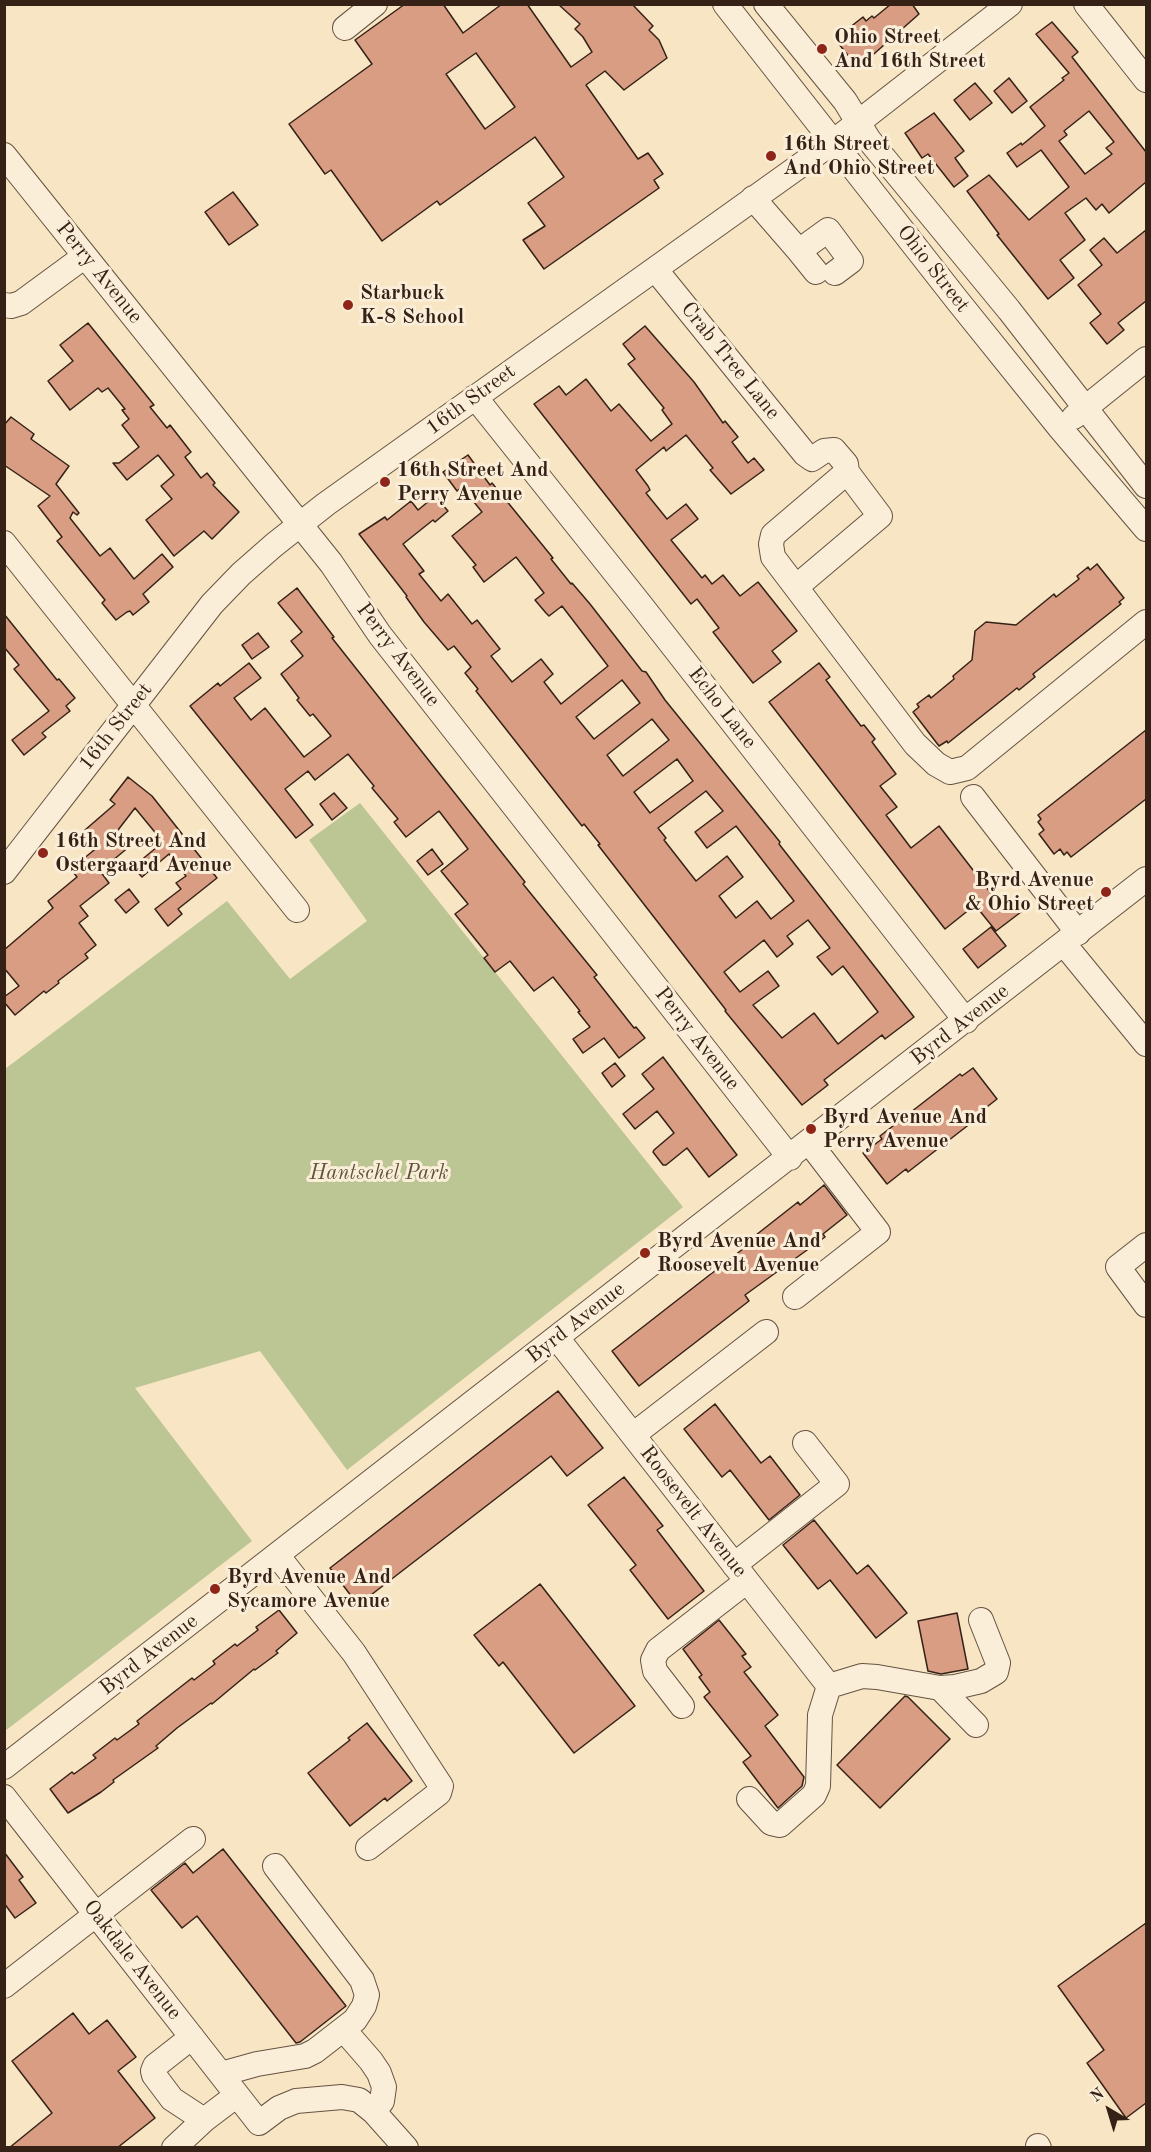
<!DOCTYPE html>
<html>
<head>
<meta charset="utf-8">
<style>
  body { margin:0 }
  #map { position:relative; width:1151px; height:2152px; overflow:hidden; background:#f7e5c3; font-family:"Old Standard TT",serif }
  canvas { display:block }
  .frame { position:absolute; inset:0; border:6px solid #362117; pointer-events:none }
  .north { position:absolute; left:1079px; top:2080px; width:60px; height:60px; -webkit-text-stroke:4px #faeed8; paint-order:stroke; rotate:322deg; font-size:16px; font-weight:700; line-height:24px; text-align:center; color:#362117 }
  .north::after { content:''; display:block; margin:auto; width:21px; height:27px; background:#362117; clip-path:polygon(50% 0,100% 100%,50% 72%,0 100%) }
</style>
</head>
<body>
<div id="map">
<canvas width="1151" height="2152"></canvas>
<div class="frame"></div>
<div class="north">N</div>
</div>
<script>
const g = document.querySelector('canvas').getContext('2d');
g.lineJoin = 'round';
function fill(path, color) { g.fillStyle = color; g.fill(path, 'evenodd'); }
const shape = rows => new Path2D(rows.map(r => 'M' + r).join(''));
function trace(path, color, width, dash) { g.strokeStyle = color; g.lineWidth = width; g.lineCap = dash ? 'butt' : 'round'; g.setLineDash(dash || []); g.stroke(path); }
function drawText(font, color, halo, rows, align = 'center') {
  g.font = font + ' "Old Standard TT",serif'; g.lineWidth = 6; g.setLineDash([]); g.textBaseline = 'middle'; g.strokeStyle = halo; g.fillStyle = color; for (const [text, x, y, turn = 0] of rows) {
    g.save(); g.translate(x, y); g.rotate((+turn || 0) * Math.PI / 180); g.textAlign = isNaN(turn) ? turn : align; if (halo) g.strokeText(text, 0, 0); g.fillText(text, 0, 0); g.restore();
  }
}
const green = shape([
  [360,803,683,1207,347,1470,260,1351,135,1388,252,1541,5,1731,5,1069,227,901,290,979,367,921,309,840]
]);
const building = shape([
  [405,4,443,4,463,33,502,4,527,4,571,67,592,52,583,37,575,29,580,24,558,4,632,4,653,26,649,30,659,40,667,58,624,90,605,71,586,85,638,159,648,153,663,174,654,180,659,188,544,269,523,240,545,226,528,203,564,177,535,137,440,205,437,201,382,241,331,170,325,174,289,124,372,64,355,40,405,4],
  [476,53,515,107,485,129,446,74,476,53],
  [891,4,912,4,919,14,858,68,835,39,863,17,866,21,872,16,874,18,891,4],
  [1052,22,1078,52,1072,57,1146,152,1146,182,1109,213,1102,204,1096,210,1086,198,1065,213,1085,240,1060,260,1074,278,1048,299,997,235,999,234,967,191,989,175,1029,220,1069,187,1041,150,1017,167,1007,153,1021,143,1022,145,1045,126,1030,107,1064,80,1062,78,1069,73,1036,34,1052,22],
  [1089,111,1114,142,1106,148,1112,154,1085,174,1059,141,1067,135,1064,131,1089,111],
  [1009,78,1027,101,1012,113,994,91,1009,78],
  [975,83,992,103,970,120,954,100,975,83],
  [934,113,964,151,955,158,968,176,954,187,928,154,922,158,905,133,934,113],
  [233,192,258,225,229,245,205,212,233,192],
  [1146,230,1146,301,1118,323,1124,330,1107,344,1090,323,1101,314,1078,285,1102,265,1090,250,1104,238,1117,253,1146,230],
  [88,323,154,405,150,407,167,428,170,425,191,452,185,457,201,478,207,473,215,483,213,485,239,512,212,539,204,531,174,556,146,520,172,499,161,486,174,475,158,455,127,480,113,463,119,463,139,447,122,425,129,419,122,410,125,409,108,388,102,392,98,388,70,410,48,381,73,361,60,345,88,323],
  [645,326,694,382,723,423,725,421,738,437,732,442,748,463,754,458,764,470,731,494,710,470,713,468,686,435,666,451,664,447,636,470,648,486,650,490,646,493,667,519,686,504,698,519,671,540,702,578,705,575,712,584,723,575,740,596,758,582,797,631,772,651,781,662,753,683,713,632,719,628,697,599,691,604,534,404,559,386,566,395,586,379,611,411,619,404,651,441,672,424,662,410,664,408,628,364,635,359,623,344,645,326],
  [11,417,34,434,31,439,69,466,56,484,79,513,77,515,73,512,70,518,100,556,110,548,134,579,162,554,173,567,143,594,149,602,133,615,130,611,127,612,116,620,102,603,105,600,57,541,62,537,38,506,50,496,4,465,4,425,11,417],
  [468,455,490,485,492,483,553,558,551,559,571,584,572,583,590,604,642,671,646,672,665,700,780,842,779,844,914,1017,885,1039,882,1035,824,1080,828,1085,802,1105,725,1011,726,1010,598,845,600,844,584,824,582,826,476,691,478,689,465,673,471,667,454,646,448,650,424,622,406,597,407,596,359,534,385,517,387,520,411,501,418,510,435,496,448,511,435,522,433,520,403,544,424,571,419,574,441,601,448,594,472,624,477,620,500,649,491,656,512,682,541,659,553,674,544,682,561,704,608,666,562,606,549,616,546,613,535,600,544,593,516,557,484,582,473,567,476,565,452,536,482,512,462,487,457,491,443,472,468,455],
  [622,680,640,703,594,739,576,717,622,680],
  [652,719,669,740,623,776,607,755,652,719],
  [677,759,693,781,650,813,634,792,677,759],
  [706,791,723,811,695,832,707,848,736,826,794,901,771,919,757,901,736,918,719,896,743,877,727,856,696,881,664,840,666,838,658,828,706,791],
  [808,920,830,948,817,957,832,975,843,966,878,1012,838,1044,814,1013,782,1038,753,1005,779,986,768,971,740,992,724,972,764,940,777,957,793,944,787,936,808,920],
  [1097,564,1124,598,1119,602,1121,604,1033,674,1035,677,1019,690,1017,688,948,743,947,741,939,746,913,712,919,707,917,704,929,695,931,698,954,679,953,676,972,660,975,631,986,622,1016,625,1054,594,1056,597,1079,579,1077,576,1088,567,1090,570,1097,564],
  [297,588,334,637,332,638,525,882,523,884,597,975,594,977,634,1028,636,1027,645,1038,619,1058,604,1038,583,1053,573,1039,590,1027,578,1012,580,1011,553,977,534,991,510,961,495,972,484,958,488,955,455,914,468,904,441,871,468,849,439,811,406,837,394,822,398,819,372,788,374,786,348,754,315,780,308,771,285,789,313,825,296,838,190,706,218,683,220,686,249,663,261,678,234,698,251,720,265,708,304,757,331,736,313,714,310,716,297,700,299,698,281,674,303,656,291,641,302,632,278,603,297,588],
  [4,614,57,680,59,679,75,698,66,706,70,711,42,733,46,737,24,755,12,740,49,711,14,669,19,665,4,647,4,614],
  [258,633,269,647,252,659,242,645,258,633],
  [819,663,830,677,826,680,861,726,864,725,875,739,872,742,896,774,880,786,897,807,886,815,911,848,939,826,1000,905,1010,898,1021,912,996,931,975,905,945,929,769,702,819,663],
  [1146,730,1146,799,1071,857,1067,852,1064,855,1060,849,1054,854,1039,834,1044,830,1038,822,1041,819,1038,815,1146,730],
  [128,777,152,796,217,878,178,909,182,914,168,926,155,909,181,889,176,883,186,876,169,854,142,877,133,867,163,842,135,808,118,830,130,846,100,871,109,883,80,906,88,916,79,923,96,945,85,954,88,958,58,981,59,983,46,993,44,991,15,1015,4,1002,4,997,19,986,4,968,4,950,53,908,48,901,77,877,71,869,99,846,85,830,115,804,110,800,128,777],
  [334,793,347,808,332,820,320,804,334,793],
  [432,849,443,864,428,875,417,861,432,849],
  [129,889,139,902,126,913,115,900,129,889],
  [991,927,1006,946,978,968,963,949,991,927],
  [663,1057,737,1155,709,1177,687,1148,666,1165,663,1165,653,1152,654,1150,674,1133,657,1111,635,1129,623,1114,654,1089,642,1074,663,1057],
  [615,1063,625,1076,612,1087,602,1073,615,1063],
  [973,1068,997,1099,978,1114,980,1116,908,1172,906,1169,887,1184,863,1153,882,1139,880,1136,960,1074,962,1076,973,1068],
  [824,1185,847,1215,823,1234,825,1237,745,1295,749,1301,639,1386,612,1351,757,1238,756,1235,798,1202,800,1205,824,1185],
  [558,1391,603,1448,567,1476,551,1456,358,1605,330,1568,558,1391],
  [715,1404,761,1463,770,1456,800,1495,769,1520,730,1470,722,1477,684,1429,715,1404],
  [624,1477,663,1526,657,1530,704,1591,668,1619,630,1570,636,1565,588,1505,624,1477],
  [814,1520,857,1574,868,1565,907,1613,876,1638,830,1580,818,1589,783,1545,814,1520],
  [540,1584,635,1706,574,1753,503,1662,499,1666,474,1635,540,1584],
  [279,1610,297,1633,276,1651,278,1653,255,1670,254,1669,212,1704,211,1703,177,1728,156,1746,158,1748,113,1780,114,1782,101,1792,68,1813,50,1789,72,1772,74,1774,96,1758,93,1755,115,1738,117,1740,139,1724,137,1721,192,1678,194,1680,215,1664,213,1661,235,1644,237,1646,258,1630,256,1627,279,1610],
  [957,1613,968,1669,941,1674,928,1671,918,1621,957,1613],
  [719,1620,746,1654,742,1656,751,1667,744,1672,778,1715,765,1726,804,1777,802,1786,778,1808,743,1762,751,1756,704,1697,710,1692,699,1677,702,1675,683,1649,719,1620],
  [905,1696,908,1697,950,1739,880,1808,837,1765,905,1696],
  [367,1723,412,1781,387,1801,385,1798,350,1826,308,1773,350,1740,348,1738,367,1723],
  [223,1849,346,2006,300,2042,296,2043,197,1916,182,1928,151,1890,185,1863,193,1873,223,1849],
  [4,1852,23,1877,19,1880,36,1903,15,1918,4,1903,4,1852],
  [1146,1923,1146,2103,1126,2118,1087,2063,1104,2050,1058,1986,1146,1923],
  [73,2013,89,2034,107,2020,136,2057,118,2071,155,2118,117,2148,9,2148,52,2113,12,2061,73,2013]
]);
const minor = shape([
  [725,4,957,300,1060,428,1146,529],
  [766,4,845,101,869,140,1009,310,1146,486],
  [1086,4,1146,80],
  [345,28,375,4],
  [4,155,331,563,380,635,790,1158],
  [753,198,799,251,828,230,851,261,835,273],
  [799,251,816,272],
  [655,269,805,454,812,459,824,451,834,450,846,464,847,472,773,535,771,544,773,557,915,744,936,764,950,772,967,768,1146,622],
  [4,305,11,306,21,303,85,256],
  [475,397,640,604,966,1021],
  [1074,417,1146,359],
  [4,543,297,910],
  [796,587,880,516,847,472],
  [973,797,1078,933],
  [4,872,212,604,241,574,274,545,326,504,833,142,1010,4],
  [1064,944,1146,1044],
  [1146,1245,1118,1267,1146,1305],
  [795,1297,878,1232,809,1142],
  [557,1338,829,1686],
  [633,1435,766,1332],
  [277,1555,354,1653,441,1786,439,1793,368,1848],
  [734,1565,837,1484,805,1443],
  [829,1686,862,1676,877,1677,940,1688,955,1687,981,1681,996,1672,998,1663,981,1620],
  [940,1688,976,1725],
  [682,1706,655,1671,653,1660,658,1650,747,1581],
  [4,1767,1146,879],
  [4,1797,259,2123,279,2108,296,2101,342,2097,359,2100,374,2112,406,2148],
  [749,1799,771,1823,780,1825,814,1795,818,1786,820,1715,829,1686],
  [4,1986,193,1839],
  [344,2030,371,2061,379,2073,384,2087,382,2101,374,2112],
  [192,2037,155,2066,153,2071,154,2075,172,2099,204,2120,237,2095],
  [221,2074,257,2064,305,2056,315,2051,355,2020,364,2006,367,1995,362,1980,275,1866],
  [1038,2146,1039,2148],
  [174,2148,204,2120]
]);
const markers = [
  [822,49,6,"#8f2418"],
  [771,156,6,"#8f2418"],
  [348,305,6,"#8f2418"],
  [385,482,6,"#8f2418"],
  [43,853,6,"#8f2418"],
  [1106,892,6,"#8f2418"],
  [811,1129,6,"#8f2418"],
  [645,1253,6,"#8f2418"],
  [215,1589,6,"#8f2418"]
];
const poiNames = [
  ["Ohio Street",834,37],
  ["And 16th Street",834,61],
  ["16th Street",783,144],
  ["And Ohio Street",783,168],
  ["Starbuck",360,293],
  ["K-8 School",360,317],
  ["16th Street And",397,470],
  ["Perry Avenue",397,494],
  ["16th Street And",55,841],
  ["Ostergaard Avenue",55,865],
  ["Byrd Avenue",1094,880,"right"],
  ["& Ohio Street",1094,904,"right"],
  ["Byrd Avenue And",823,1117],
  ["Perry Avenue",823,1141],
  ["Byrd Avenue And",657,1241],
  ["Roosevelt Avenue",657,1265],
  ["Byrd Avenue And",227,1577],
  ["Sycamore Avenue",227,1601]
];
const streetNames = [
  ["Ohio Street",933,269,52],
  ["Perry Avenue",99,273,51],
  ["Crab Tree Lane",730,361,51],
  ["16th Street",471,400,-36],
  ["Perry Avenue",398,655,53],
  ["Echo Lane",722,708,52],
  ["16th Street",116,727,-52],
  ["Byrd Avenue",960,1025,-38],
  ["Perry Avenue",697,1039,52],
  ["Byrd Avenue",576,1323,-38],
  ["Roosevelt Avenue",693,1512,52],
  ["Byrd Avenue",149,1655,-38],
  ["Oakdale Avenue",132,1960,52]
];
const parkNames = [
  ["Hantschel Park",379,1173]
];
fill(green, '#bcc594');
fill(building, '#d89d83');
trace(building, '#362117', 1.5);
trace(minor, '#665242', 26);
trace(minor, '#faeed8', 24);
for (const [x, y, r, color] of markers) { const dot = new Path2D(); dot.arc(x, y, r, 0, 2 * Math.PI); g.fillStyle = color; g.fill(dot); trace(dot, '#faeed8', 2); }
drawText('bold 21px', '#362117', '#faeed8', poiNames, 'left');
drawText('21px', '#362117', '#faeed8', streetNames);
drawText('italic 21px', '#5e523c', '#faeed8', parkNames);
</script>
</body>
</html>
